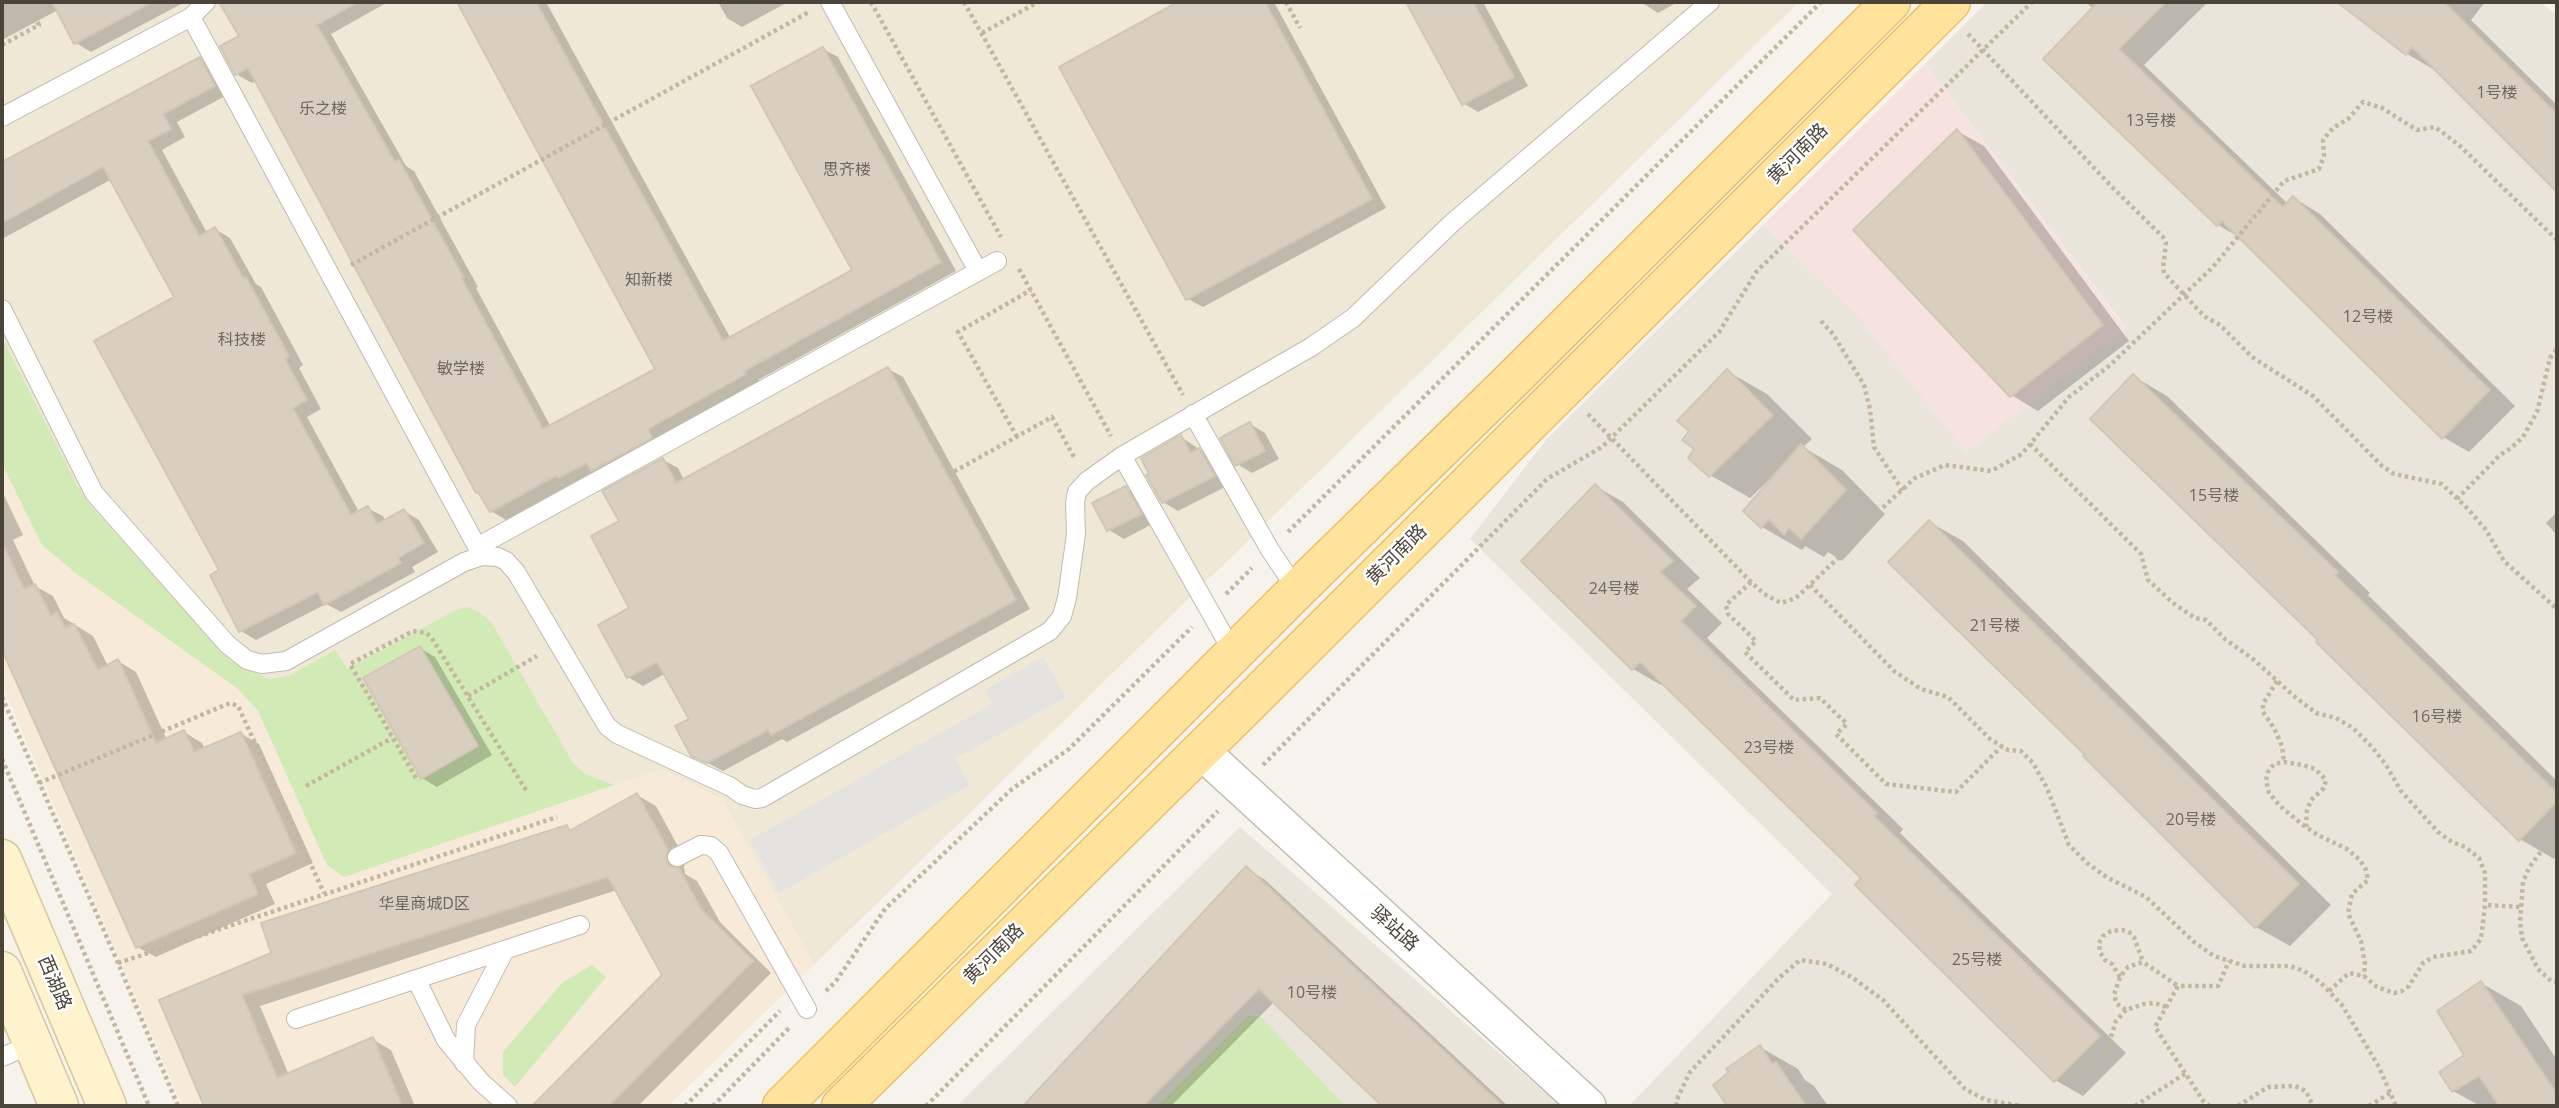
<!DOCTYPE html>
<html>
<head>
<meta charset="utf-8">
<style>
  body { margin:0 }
  #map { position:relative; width:2559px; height:1108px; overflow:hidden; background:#f6f3ec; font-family:"Open Sans",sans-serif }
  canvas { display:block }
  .frame { position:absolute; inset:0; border:4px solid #4b4439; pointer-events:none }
</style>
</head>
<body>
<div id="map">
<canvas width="2559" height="1108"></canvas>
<div class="frame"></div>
</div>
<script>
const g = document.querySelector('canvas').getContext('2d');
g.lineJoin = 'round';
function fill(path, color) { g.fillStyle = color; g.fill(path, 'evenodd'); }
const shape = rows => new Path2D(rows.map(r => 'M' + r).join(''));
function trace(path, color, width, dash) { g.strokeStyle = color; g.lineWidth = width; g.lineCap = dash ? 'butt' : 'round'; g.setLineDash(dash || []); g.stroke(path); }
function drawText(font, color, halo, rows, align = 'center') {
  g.font = font + ' "Open Sans","Noto Sans SC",sans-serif'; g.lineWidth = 5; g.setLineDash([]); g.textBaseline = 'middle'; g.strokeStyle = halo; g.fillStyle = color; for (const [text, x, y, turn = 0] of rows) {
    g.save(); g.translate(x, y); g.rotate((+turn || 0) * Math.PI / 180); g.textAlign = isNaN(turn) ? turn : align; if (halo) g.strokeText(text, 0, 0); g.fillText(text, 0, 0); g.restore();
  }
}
const residential = shape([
  [1987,2,2540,2,2557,15,2557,1106,1629,1106,1832,894,1470,539,1546,440,1764,224,1855,313,2126,328,1925,64],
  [1240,827,1560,1106,957,1106]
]);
const commercial = shape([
  [2,464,42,545,77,574,238,689,258,712,327,864,344,876,660,769,723,800,814,965,668,1106,182,1106,2,684]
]);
const education = shape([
  [2,2,1799,2,814,965,723,800,661,769,344,877,327,865,258,711,238,689,77,574,42,545,2,464]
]);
const medical = shape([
  [1925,64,2126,329,1966,452,1855,313,1764,224]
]);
const green = shape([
  [2,338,78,487,89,504,231,661,269,679,288,676,336,650,347,669,456,610,467,607,479,612,491,622,573,763,585,774,614,785,344,877,327,865,258,711,238,689,77,574,42,545,2,464],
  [592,965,606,977,515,1087,503,1075,503,1052,562,983],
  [1248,1016,1260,1016,1345,1106,1157,1106]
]);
const parking = shape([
  [1043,657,1066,697,955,759,970,785,779,893,750,840,992,704,985,690]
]);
const shadow = shape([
  [2,2,185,2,91,52,76,43,58,10,2,40],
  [250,2,388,2,331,34,406,166,414,171,478,287,476,288,551,427,658,369,458,2,546,2,731,339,855,271,823,49,838,57,956,271,758,380,760,383,575,486,571,484,506,520,491,511,257,80,252,83,236,74,241,36,228,14],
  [718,2,788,2,742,27,727,18],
  [1182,2,1274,2,1386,208,1203,307,1188,299,1062,68],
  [1408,2,1483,2,1528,86,1478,112,1463,103],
  [1641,2,1678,2,1658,13],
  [2090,2,2208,2,2144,65,2288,204,2294,198,2320,214,2515,406,2469,452,2443,437,2244,240,2218,225,2045,59,2093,9,2088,4],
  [2340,2,2485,2,2471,20,2557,105,2557,189,2435,67,2433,69,2407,54],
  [200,59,215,68,229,94,177,122,185,137,162,150,207,233,215,229,230,238,256,284,261,287,303,365,299,368,321,409,307,417,359,512,367,508,383,516,385,521,404,511,419,520,438,552,412,567,415,572,341,612,326,604,256,640,241,631,221,571,177,298,112,179,2,239,2,165],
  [1957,131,1984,146,2129,341,2038,411,2011,395],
  [888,369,903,377,1030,609,787,742,782,739,723,771,693,755,691,719,666,673,643,686,628,677,632,608,621,522,663,460,678,468,684,480],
  [1727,371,1767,394,1812,439,1803,447,1842,470,1885,514,1842,561,1828,552,1824,557,1805,546,1802,550,1762,527,1772,481,1770,479,1750,498,1710,475,1696,449],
  [2133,376,2167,396,2370,593,2368,595,2557,781,2557,855,2554,859,2520,839,2320,640],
  [1250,424,1265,433,1279,459,1252,473,1237,464],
  [1181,437,1214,459,1229,485,1178,511,1163,502],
  [1595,486,1623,502,1700,578,1687,589,1722,623,1707,638,1903,829,1900,833,2126,1053,2083,1096,2055,1080,1863,878,1663,683,1661,685,1633,669,1523,561],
  [1126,488,1141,496,1156,522,1124,539,1109,530],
  [2,491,23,535,13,540,35,586,53,596,64,618,93,636,108,666,118,661,136,672,167,740,184,732,202,743,205,749,240,733,259,744,313,863,266,884,275,904,156,957,137,947,2,646],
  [2557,512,2557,535,2546,523],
  [1929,522,1963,541,2331,905,2290,946,2256,927,2087,755],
  [420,648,435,657,492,755,437,787,422,778],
  [637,795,656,806,686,861,684,867,685,874,697,881,720,922,771,973,638,1106,534,1106,664,976,617,890,260,1006,289,1075,372,1039,391,1050,415,1106,206,1106,161,1001,566,827,573,831],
  [1246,869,1264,879,1508,1106,1385,1106,1275,1001,1171,1106,1026,1106],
  [2481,983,2521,1006,2557,1060,2557,1106,2480,1106,2453,1091,2466,1056],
  [1760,1047,1798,1069,1805,1080,1814,1086,1828,1106,1729,1106,1716,1085]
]);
const building = shape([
  [52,2,152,2,74,44,52,2],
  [219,2,358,2,317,25,395,162,399,160,464,278,462,279,543,429,655,369,457,2,536,2,723,341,852,270,751,86,823,47,941,262,744,371,746,374,648,429,652,438,591,471,587,463,558,478,557,475,490,512,478,492,476,493,248,68,235,75,220,46,239,36,219,2],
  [1178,2,1265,2,1372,199,1186,300,1059,67,1178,2],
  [1406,2,1473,2,1514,77,1462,105,1406,2],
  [2098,2,2166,2,2119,49,2283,207,2293,196,2490,390,2442,439,2222,221,2217,226,2043,59,2098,2],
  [2337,2,2444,2,2557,114,2557,192,2412,47,2406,55,2337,2],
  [200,57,215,86,163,114,171,129,148,141,199,236,215,227,243,278,246,277,289,356,285,359,307,400,293,408,351,515,368,506,377,524,404,509,424,543,398,558,401,563,324,605,318,592,239,632,210,575,219,570,94,341,174,297,103,167,2,223,2,162,200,57],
  [1957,129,2103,325,2010,397,1853,230,1957,129],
  [888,367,1016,600,771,735,768,730,707,763,691,756,675,726,689,719,657,662,627,678,598,625,629,608,591,536,619,521,602,491,663,458,676,483,888,367],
  [1727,369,1773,415,1709,477,1688,458,1694,449,1682,440,1689,431,1677,421,1727,369],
  [2133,374,2338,572,2335,575,2557,793,2557,801,2519,841,2316,642,2318,640,2090,419,2133,374],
  [1250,422,1265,451,1235,466,1220,438,1250,422],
  [1181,435,1191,453,1199,448,1215,476,1162,503,1146,475,1149,474,1141,458,1181,435],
  [1801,444,1846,490,1801,539,1789,528,1784,535,1769,519,1761,528,1743,511,1801,444],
  [1595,484,1673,561,1660,572,1696,606,1681,621,1877,813,1874,816,2100,1036,2054,1082,1855,885,1861,878,1640,662,1632,670,1521,561,1595,484],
  [1126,486,1142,514,1107,531,1092,503,1126,486],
  [1929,520,2299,884,2255,928,2083,756,2085,755,1888,562,1929,520],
  [2,542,24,589,35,584,51,616,57,612,65,628,74,624,98,670,118,659,156,743,184,730,194,752,241,732,296,853,249,874,258,894,136,948,2,650,2,542],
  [420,646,478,746,421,779,363,678,420,646],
  [637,793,668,850,666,856,667,863,671,867,679,868,701,909,753,961,609,1106,532,1106,662,975,608,877,242,995,277,1078,373,1037,402,1106,204,1106,159,1000,271,953,261,923,567,825,569,831,637,793],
  [1246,866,1503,1106,1382,1106,1259,989,1143,1106,1023,1106,1246,866],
  [2481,981,2557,1094,2557,1106,2499,1106,2479,1076,2452,1092,2439,1072,2464,1055,2437,1011,2481,981],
  [1760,1045,1772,1064,1776,1062,1806,1106,1727,1106,1713,1085,1729,1072,1726,1069,1760,1045]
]);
const path = shape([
  [871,2,1001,237],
  [964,2,1183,395],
  [1286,2,1300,28],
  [982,33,1038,2],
  [1968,34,2113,188,2163,237,2166,243,2163,268,2164,273,2204,316,2220,325,2252,357,2313,396,2382,466,2394,474,2442,484,2468,509,2486,530,2504,561,2557,609],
  [2,45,39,25,27,2],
  [351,265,809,12],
  [1019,269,1111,436],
  [1821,321,1833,334,1864,385,1870,409,1874,447,1903,491],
  [1588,414,1747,578,1764,594,1781,603,1796,598,1855,542,1866,523,1915,478,1945,465,1991,471,2022,454,2069,397,2109,366,2213,267,2284,181,2319,169,2324,156,2323,140,2333,128,2348,119,2363,102,2382,108,2417,130,2435,127,2459,145,2557,240],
  [1017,437,958,332,1031,290],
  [2030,444,2141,554,2148,580,2173,603,2195,618,2206,620,2226,640,2253,659,2295,697,2316,713,2336,718,2353,728,2373,748,2386,765,2401,791,2438,832,2452,842,2465,847,2479,858,2485,873,2485,905],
  [948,475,1052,417,1075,459],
  [2457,499,2500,455,2511,448,2523,437,2537,412,2550,358,2557,349],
  [1288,532,1821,2],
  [1751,582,1726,605,1728,614,1756,641,1745,652,1794,700,1820,698,1847,724,1836,734,1886,784,1956,792,2002,746],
  [1810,585,1894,671,1921,689,1948,697,1990,739,2008,750,2021,751,2033,763,2047,788,2069,845,2087,863,2108,878,2146,897,2194,942,2214,956,2245,966,2290,966,2304,971,2320,982,2342,1005,2379,1067,2396,1106],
  [1226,594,1252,568],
  [2277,681,2263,704,2263,712,2274,728,2282,746,2284,762],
  [468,696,537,656],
  [2,697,118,963,178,1106],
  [2,759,149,1106],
  [1263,765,1547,479,1602,447,1719,332,1757,271,2032,2],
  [416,778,350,664,413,631,426,633,431,637,526,790],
  [39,783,230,703,238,706,324,893],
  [306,786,392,738],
  [2306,827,2307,810,2311,800,2324,788,2326,780,2315,769,2303,765,2284,762,2274,764,2268,772,2266,780,2269,793,2280,806,2298,821,2306,827,2318,835,2347,849,2360,860,2366,870,2368,880,2352,894,2348,913,2361,941,2365,964,2364,976],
  [2557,839,2539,854,2529,868,2523,882,2520,922,2522,938,2538,969,2551,981,2557,982],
  [118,963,557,817],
  [2120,977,2112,964,2105,960,2100,952,2099,943,2103,936,2111,931,2122,930,2129,932,2134,937,2143,962],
  [826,991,836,981,885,909,1012,789,1069,749,1192,627],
  [2329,991,2349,973,2364,976,2377,987,2394,993,2402,991,2409,986,2423,963,2433,957,2471,951,2481,939,2485,905,2521,907],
  [2166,1007,2155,1003,2144,1004,2126,1010,2117,1004,2114,995,2120,977,2128,967,2143,962,2178,986],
  [2077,1080,2107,1049,2116,1021,2126,1010],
  [685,1106,780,1011],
  [713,1106,790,1027],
  [926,1106,1218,811],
  [1676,1106,1678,1097,1690,1072,1779,978,1800,960,1827,964,1853,978,1883,1000,1965,1089,1986,1100,2021,1106],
  [2135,1106,2186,1073],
  [2210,1106,2204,1102,2155,1027,2178,986,2218,986,2229,961],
  [2238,1106,2268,1087,2295,1086,2306,1091,2313,1106],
  [2369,1106,2390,1093]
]);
const service = shape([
  [830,2,978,271],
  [191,17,482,556],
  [2,117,191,17,206,2],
  [2,309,94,493,227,644,247,660,262,664,286,661,464,562,482,556,498,557,506,561,516,572,607,726,617,734,731,787,742,795,755,799,762,798,1050,631,1062,616,1067,598,1076,534,1075,503,1077,492,1087,481,1122,456,1311,347,1353,318,1453,222,1710,2],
  [1193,414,1270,550,1297,590],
  [1122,456,1234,654],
  [477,547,997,261],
  [677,857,701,845,711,846,719,853,807,1009],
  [416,979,446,1040,481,1082,508,1106],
  [296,1019,580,925],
  [2,1057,33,1044],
  [464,1063,466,1025,505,950]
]);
const minor = shape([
  [1200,750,1588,1106]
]);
const secondary = shape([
  [2,859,107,1106],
  [2,971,59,1106]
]);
const primary = shape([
  [782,1106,1297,590,1518,374,1891,2],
  [841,1106,1245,707,1951,2]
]);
const numberNames = [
  ["1号楼",2497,93],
  ["乐之楼",323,109],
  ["13号楼",2151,121],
  ["思齐楼",847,170],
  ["知新楼",649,280],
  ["12号楼",2368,317],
  ["科技楼",242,340],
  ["敏学楼",461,369],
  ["15号楼",2214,496],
  ["24号楼",1614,589],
  ["21号楼",1995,626],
  ["16号楼",2437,717],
  ["23号楼",1769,748],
  ["20号楼",2191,820],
  ["华星商城D区",424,904],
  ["25号楼",1977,960],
  ["10号楼",1312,993]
];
const streetNames = [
  ["黄河南路",1798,154,-45],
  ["黄河南路",1397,555,-45],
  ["驿站路",1394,929,42],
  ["黄河南路",994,954,-45],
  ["西湖路",54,983,67]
];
fill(residential, '#eae5da');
fill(commercial, '#f7ead8');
fill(education, '#efe8d6');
fill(medical, '#f6e3e0');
fill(green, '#d2eab5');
fill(parking, '#e5e3e0');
fill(shadow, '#0003');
fill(building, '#d8cfc1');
trace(building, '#d3c7b4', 2);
trace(service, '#c2bbae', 20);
trace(minor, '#c2bbae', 38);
trace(secondary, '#d6c79b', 41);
trace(primary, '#e6c16a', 41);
trace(path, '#c4b79f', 4.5, [3.5, 3.5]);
trace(service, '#fff', 18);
trace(minor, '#fff', 35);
trace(secondary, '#fff3cd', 38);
trace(primary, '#ffe39c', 38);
drawText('16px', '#6e675b', null, numberNames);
drawText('19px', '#4b4439', '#fff', streetNames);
</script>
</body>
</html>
